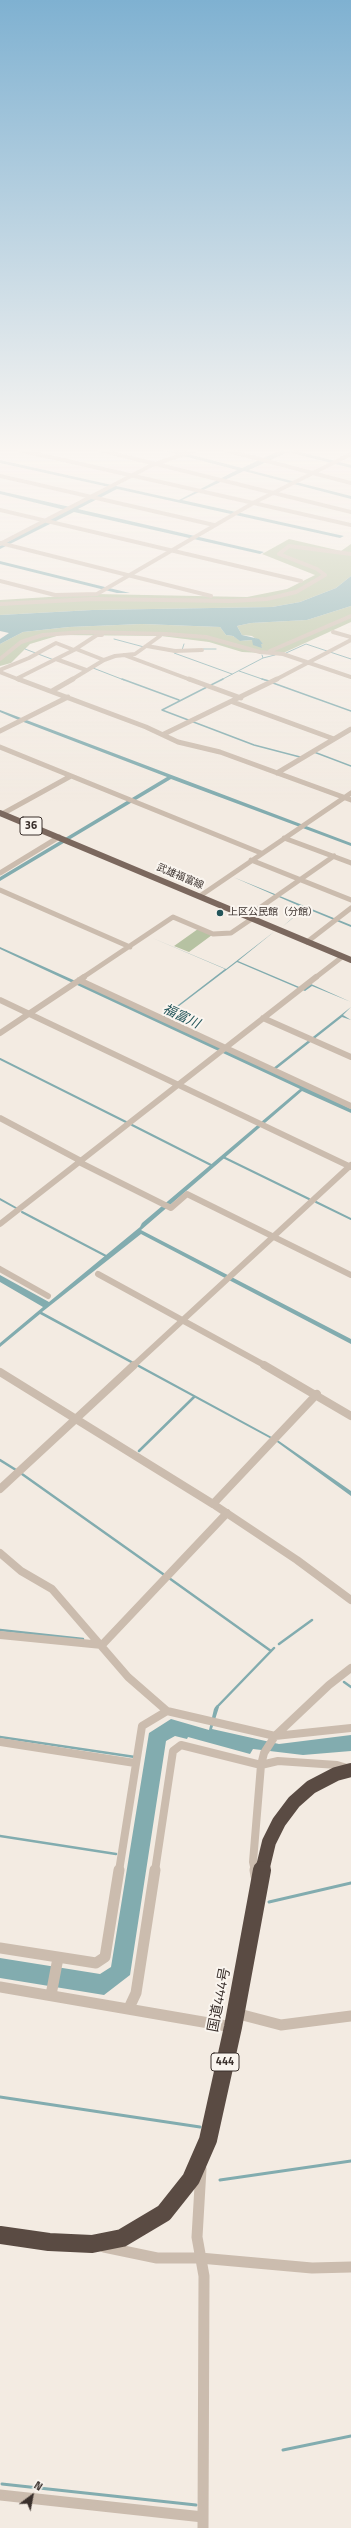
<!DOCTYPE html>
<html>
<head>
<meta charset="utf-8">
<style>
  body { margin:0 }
  #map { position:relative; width:351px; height:2528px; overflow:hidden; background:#f3ebe2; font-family:"Titillium Web",sans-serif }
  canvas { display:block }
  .north { position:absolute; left:12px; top:2476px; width:40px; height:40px; -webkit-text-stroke:3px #faf5ef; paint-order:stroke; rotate:32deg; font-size:11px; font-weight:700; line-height:16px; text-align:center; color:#3a302c }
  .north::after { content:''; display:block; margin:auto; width:14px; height:18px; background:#3a302c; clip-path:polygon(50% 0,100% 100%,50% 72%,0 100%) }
</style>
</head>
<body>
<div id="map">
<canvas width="351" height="2528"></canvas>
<div class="north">N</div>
</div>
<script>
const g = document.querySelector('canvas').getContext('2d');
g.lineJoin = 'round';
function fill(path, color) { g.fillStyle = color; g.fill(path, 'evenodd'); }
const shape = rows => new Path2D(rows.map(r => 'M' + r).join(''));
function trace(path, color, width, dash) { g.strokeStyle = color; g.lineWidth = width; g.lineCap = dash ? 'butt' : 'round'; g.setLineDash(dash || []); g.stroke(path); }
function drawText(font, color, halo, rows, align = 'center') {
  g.font = font + ' "Titillium Web","Noto Sans JP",sans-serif'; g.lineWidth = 4; g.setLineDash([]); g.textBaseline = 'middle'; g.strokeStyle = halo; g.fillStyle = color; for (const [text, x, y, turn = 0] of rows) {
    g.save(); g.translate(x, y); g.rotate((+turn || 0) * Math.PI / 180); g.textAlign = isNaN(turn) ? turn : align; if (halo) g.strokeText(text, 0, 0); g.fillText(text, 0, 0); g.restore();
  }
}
const green = shape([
  [289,539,341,551,351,544,351,576,336,588,300,602,272,607,92,610,0,615,0,600,97,594,247,597,287,589,315,575,262,554],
  [351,606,351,622,281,654,242,652,209,642,161,636,60,635,30,644,11,663,0,666,0,644,23,632,69,627,142,624,220,627,226,635,233,636,241,641,252,640,262,648,260,644,263,644,252,636,242,635,237,626,251,623,307,620],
  [198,929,212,935,189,952,174,946]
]);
const water = shape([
  [161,450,172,450,242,468,281,450,292,450,351,465,351,468,288,452,249,470,351,496,351,499,244,471,182,500,344,536,340,538,117,489,78,509,264,552,260,554,74,512,0,549,0,546,65,510,0,494,0,491,70,507,95,497,109,487,0,463,0,460,179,500,237,470],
  [0,561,109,588,130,593,117,593,0,564],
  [351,576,351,606,307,620,251,623,237,626,242,635,259,639,263,644,261,644,262,648,253,645,252,640,240,641,233,636,226,635,220,627,142,624,69,627,23,632,0,644,0,639,9,633,0,631,0,615,92,610,272,607,300,602,336,588],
  [0,710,351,843,351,846,171,779,0,881,0,877,167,777,21,721,0,712],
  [233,877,351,925,351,927,305,908,282,927,304,908],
  [275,931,238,961,304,989,311,984,351,1002,312,986,305,991,237,962,162,1019,272,1069,351,1007,343,1015,351,1020,342,1017,275,1070,351,1109,351,1113,302,1091,141,1230,351,1339,351,1344,141,1234,42,1312,279,1441,351,1491,351,1496,277,1442,40,1314,0,1347,0,1343,43,1307,0,1282,0,1275,49,1302,140,1227,142,1223,300,1089,0,949,0,947,160,1019,225,969,150,937,226,969],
  [217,1705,219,1707,212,1729,279,1744,351,1735,351,1751,303,1755,253,1749,250,1754,188,1737,187,1739,175,1736,166,1741,130,1975,104,1995,0,1978,0,1958,100,1974,111,1967,149,1733,171,1719,209,1730,214,1709]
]);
const streamFar4 = shape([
  [114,639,144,647],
  [25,649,54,660],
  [203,649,216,649],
  [182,650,184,644],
  [175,651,174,653,232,674],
  [286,653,306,644,351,659],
  [263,658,275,655],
  [93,668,124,680],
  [239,671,265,680],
  [221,680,263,658,262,655]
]);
const streamFar3 = shape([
  [122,679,179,700],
  [262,679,269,681],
  [273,683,351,711],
  [211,685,223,679],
  [207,687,162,710,254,745,300,757],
  [314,752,351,766]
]);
const streamFar2 = shape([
  [0,1059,126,1122],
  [132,1125,213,1166],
  [223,1157,309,1199],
  [0,1199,16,1208],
  [316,1202,351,1219],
  [22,1212,106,1256]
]);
const streamFar1 = shape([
  [139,1451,194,1397],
  [0,1460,16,1470],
  [22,1474,163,1574],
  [169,1578,271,1651],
  [0,1630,83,1639],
  [279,1644,312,1620],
  [344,1682,351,1687],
  [216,1708,274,1648],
  [0,1737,135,1757],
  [0,1836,116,1854]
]);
const stream = shape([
  [269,1902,351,1883],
  [0,2097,200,2127],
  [220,2180,351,2161],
  [283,2450,351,2436],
  [2,2484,196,2505]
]);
const minorFar4 = shape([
  [19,450,351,525],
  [99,450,351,512],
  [225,450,351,483],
  [0,476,214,525],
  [0,510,301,581],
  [0,543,211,596],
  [0,544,152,465,196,450],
  [0,581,55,595,97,594,255,502,351,454],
  [0,604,92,599,231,601,267,599,296,592,325,575,317,569,279,554,289,546,351,554],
  [333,632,351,637],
  [147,646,175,651,202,650],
  [76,649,104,660],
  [270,651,351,616],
  [124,655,191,680],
  [0,659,21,642,43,635,84,632,166,634,206,637,260,652,283,654,351,677],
  [56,659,86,670],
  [0,670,29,658,56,643,74,650],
  [0,672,20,680],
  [18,678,74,650,97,635,102,635],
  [71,680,104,660,115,656,135,654,160,636],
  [275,680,351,640]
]);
const minorFar3 = shape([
  [18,679,146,727,178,742,220,752,351,800],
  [189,679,241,698],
  [52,691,73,679],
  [233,702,334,739],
  [0,731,68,697],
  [164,734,277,679],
  [0,747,261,853],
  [277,773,351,729],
  [2,814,71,776],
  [284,838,351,863],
  [251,860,351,900],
  [0,873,59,837],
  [0,890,130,947],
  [200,896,351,793],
  [248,916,334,856],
  [307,942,351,908],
  [82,978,173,917,213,934,231,933,253,918],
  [315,978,342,957]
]);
const minorFar2 = shape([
  [79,980,351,1106],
  [0,1000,351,1167],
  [263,1018,351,1057],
  [0,1033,84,977],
  [0,1118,81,1161],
  [79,1162,171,1208,187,1194,351,1275],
  [0,1224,316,977],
  [0,1269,48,1296],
  [98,1274,266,1366],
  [133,1366,351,1165]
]);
const minorFar1 = shape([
  [264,1365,351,1416],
  [0,1372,213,1504,297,1560,351,1600],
  [0,1489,134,1365],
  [213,1504,317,1394],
  [0,1553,21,1571,52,1589,128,1677,167,1711,275,1736,351,1728],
  [0,1635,102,1645],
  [102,1645,227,1513],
  [0,1742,135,1763],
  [119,1871,142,1726,167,1711],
  [155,1871,173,1751,181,1745,261,1765,278,1761,337,1765,350,1769],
  [255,1871,253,1862,261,1765,264,1753,275,1736,329,1685,351,1668]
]);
const minor = shape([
  [255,1870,256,1876],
  [0,1948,96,1963,105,1957,119,1870],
  [0,1987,232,2027],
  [51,1995,58,1958],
  [129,2008,136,1993,155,1870],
  [235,2013,281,2025,351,2016],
  [201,2169,197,2237,204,2276,203,2528],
  [104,2247,157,2258,200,2258,312,2268,351,2267],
  [0,2495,203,2517]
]);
const major = shape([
  [0,813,351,960]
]);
const highwayFar1 = shape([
  [262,1871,269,1842,279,1822,294,1802,311,1787,336,1774,351,1770]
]);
const highway = shape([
  [0,2235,49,2242,92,2244,122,2238,164,2213,191,2179,208,2140,233,2027,262,1870]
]);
const markers = [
  [220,913,4,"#23555a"]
];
const farStreetnames = [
  ["武雄福富線",180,877,23]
];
const farPoinames = [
  ["上区公民館（分館）",228,913]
];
const shields = [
  [31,826,22],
  [225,2062,28]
];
const shieldNames = [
  ["36",31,826],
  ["444",225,2062]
];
const waterNames = [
  ["福富川",181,1017,25]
];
const nearStreetnames = [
  ["国道444号",220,2000,-79]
];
fill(green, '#b6c2a2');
fill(water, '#82acaf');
trace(streamFar4, '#82acaf', 1);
trace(streamFar3, '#82acaf', 1.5);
trace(streamFar2, '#82acaf', 2);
trace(streamFar1, '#82acaf', 2.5);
trace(stream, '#82acaf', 3);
trace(minorFar4, '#cbbcae', 4);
trace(minorFar3, '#cbbcae', 5);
trace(minorFar2, '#cbbcae', 6);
trace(minorFar1, '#cbbcae', 8);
trace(minor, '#cbbcae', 11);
trace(major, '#7b685e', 6);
trace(highwayFar1, '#5a4b43', 14);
trace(highway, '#5a4b43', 18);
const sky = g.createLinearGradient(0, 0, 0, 804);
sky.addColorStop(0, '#7fb1d1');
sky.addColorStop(0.56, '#faf6f2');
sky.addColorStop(1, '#faf6f200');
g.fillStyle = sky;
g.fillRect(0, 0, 351, 804);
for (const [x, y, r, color] of markers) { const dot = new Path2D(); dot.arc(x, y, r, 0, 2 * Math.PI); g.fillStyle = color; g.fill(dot); trace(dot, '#faf5ef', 1.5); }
drawText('10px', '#3a302c', '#faf5ef', farStreetnames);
drawText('10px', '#3a302c', '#faf5ef', farPoinames, 'left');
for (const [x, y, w] of shields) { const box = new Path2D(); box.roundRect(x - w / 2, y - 9, w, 18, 3); g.fillStyle = '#faf5ef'; g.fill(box); trace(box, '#3a302c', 1); }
drawText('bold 11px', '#3a302c', null, shieldNames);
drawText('italic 13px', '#23555a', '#faf5ef', waterNames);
drawText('14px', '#3a302c', '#faf5ef', nearStreetnames);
</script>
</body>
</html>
